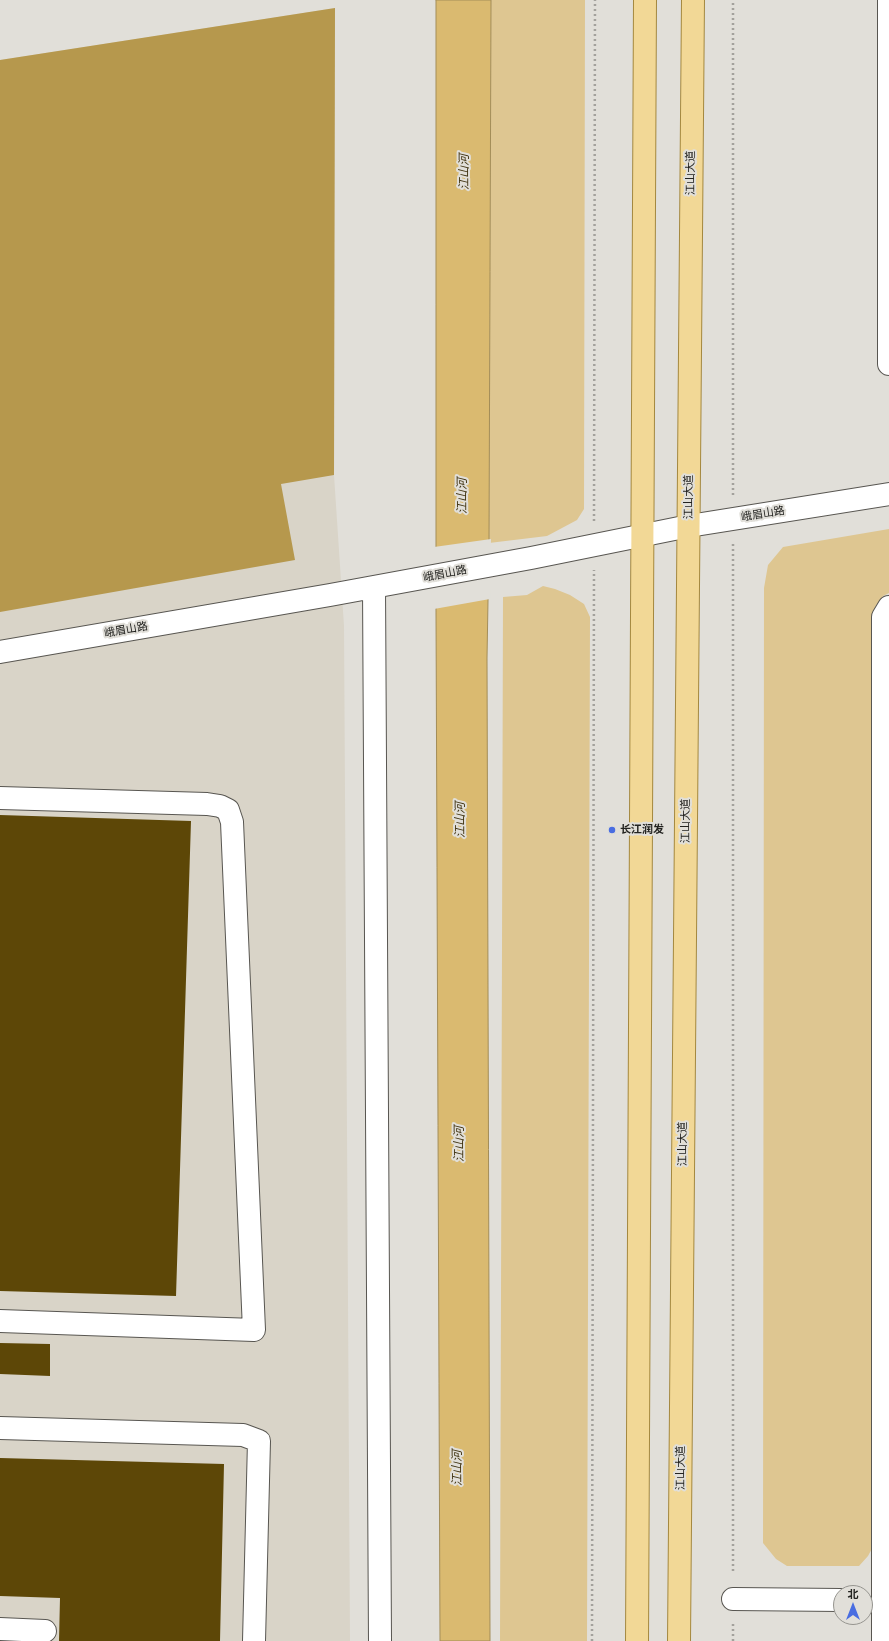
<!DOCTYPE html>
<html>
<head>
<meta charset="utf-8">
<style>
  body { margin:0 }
  #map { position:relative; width:889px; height:1641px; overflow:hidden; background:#e1dfd9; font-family:Montserrat,"Noto Sans SC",sans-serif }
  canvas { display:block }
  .north { position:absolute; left:833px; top:1585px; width:40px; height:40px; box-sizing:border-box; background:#e1dfd9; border:1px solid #95948f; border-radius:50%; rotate:0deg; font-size:11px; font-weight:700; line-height:16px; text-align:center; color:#232320 }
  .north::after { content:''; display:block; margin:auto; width:14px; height:18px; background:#496de1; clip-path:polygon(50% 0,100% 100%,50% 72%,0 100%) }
</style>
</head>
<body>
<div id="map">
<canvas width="889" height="1641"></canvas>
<div class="north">北</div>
</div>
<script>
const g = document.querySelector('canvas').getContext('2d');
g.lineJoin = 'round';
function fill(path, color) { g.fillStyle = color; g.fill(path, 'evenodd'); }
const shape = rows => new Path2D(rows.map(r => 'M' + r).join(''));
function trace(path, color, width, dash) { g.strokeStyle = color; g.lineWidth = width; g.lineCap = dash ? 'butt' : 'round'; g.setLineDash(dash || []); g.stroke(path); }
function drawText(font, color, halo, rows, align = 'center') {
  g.font = font + ' Montserrat,"Noto Sans SC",sans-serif'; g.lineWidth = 4; g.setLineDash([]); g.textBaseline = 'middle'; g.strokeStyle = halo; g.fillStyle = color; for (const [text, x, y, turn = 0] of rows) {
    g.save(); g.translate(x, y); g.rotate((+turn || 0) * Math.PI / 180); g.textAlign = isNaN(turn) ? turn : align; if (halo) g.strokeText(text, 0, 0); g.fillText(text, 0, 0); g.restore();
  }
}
const built = shape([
  [335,8,334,475,344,626,350,1641,0,1641,0,60]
]);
const green = shape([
  [491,0,585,0,584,509,577,520,547,536,489,543],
  [889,529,889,593,883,596,875,607,874,626,875,1543,868,1556,859,1566,787,1566,776,1559,763,1543,764,588,768,565,783,547],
  [543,586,555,589,570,595,584,604,590,617,587,1641,500,1641,503,597,527,595]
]);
const forest = shape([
  [335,8,334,475,281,484,295,560,0,612,0,60]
]);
const water = shape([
  [436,0,491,0,489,543,487,658,490,1641,440,1641,436,610,436,0]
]);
const pier = shape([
  [491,539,490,599,434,609,434,547]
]);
const building = shape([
  [0,815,191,821,176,1296,0,1291],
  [0,1343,50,1344,50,1376,0,1374],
  [0,1458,224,1464,220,1641,59,1641,60,1598,0,1596]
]);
const path = shape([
  [733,495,733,0],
  [594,521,595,0],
  [733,544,733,1574],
  [733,1624,733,1641],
  [592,1641,594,570]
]);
const minor = shape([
  [889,0,889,364],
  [374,587,380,1641],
  [0,652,330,595,531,558,689,526,889,494],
  [0,798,207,804,220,806,228,810,232,822,254,1330,0,1321],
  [0,1428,243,1435,259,1441,254,1641],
  [733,1599,841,1600],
  [0,1629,45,1631],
  [883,1641,883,617,889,607]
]);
const major = shape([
  [637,1641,645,0],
  [679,1641,693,0]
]);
const markers = [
  [612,830,4,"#496de1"]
];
const streetNames = [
  ["江山大道",691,173,-90],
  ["江山大道",689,497,-90],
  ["峨眉山路",763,514,-9],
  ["峨眉山路",445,574,-11],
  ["峨眉山路",126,630,-10],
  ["江山大道",686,821,-90],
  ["江山大道",683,1144,-90],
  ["江山大道",681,1468,-90]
];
const poiNames = [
  ["长江润发",620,830]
];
const waterNames = [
  ["江山河",464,172,-90],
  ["江山河",462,496,-90],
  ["江山河",460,820,-90],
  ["江山河",459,1144,-90],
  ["江山河",457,1468,-90]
];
fill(built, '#d9d4c8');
fill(green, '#dec691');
fill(forest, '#b6984d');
fill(water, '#daba70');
trace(water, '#a38d58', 1);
fill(pier, '#e1dfd9');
fill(building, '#5d4707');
trace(minor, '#585651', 24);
trace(major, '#a4883f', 24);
trace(path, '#a3a19c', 2.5, [2, 3]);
trace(minor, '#fff', 22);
trace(major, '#f2d896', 22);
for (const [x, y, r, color] of markers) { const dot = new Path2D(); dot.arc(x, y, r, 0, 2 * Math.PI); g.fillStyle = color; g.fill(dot); trace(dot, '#e1dfd9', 1.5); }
drawText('11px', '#232320', '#e1dfd9', streetNames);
drawText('bold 11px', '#232320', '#e1dfd9', poiNames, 'left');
drawText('italic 12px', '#3f3210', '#e1dfd9', waterNames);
</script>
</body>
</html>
